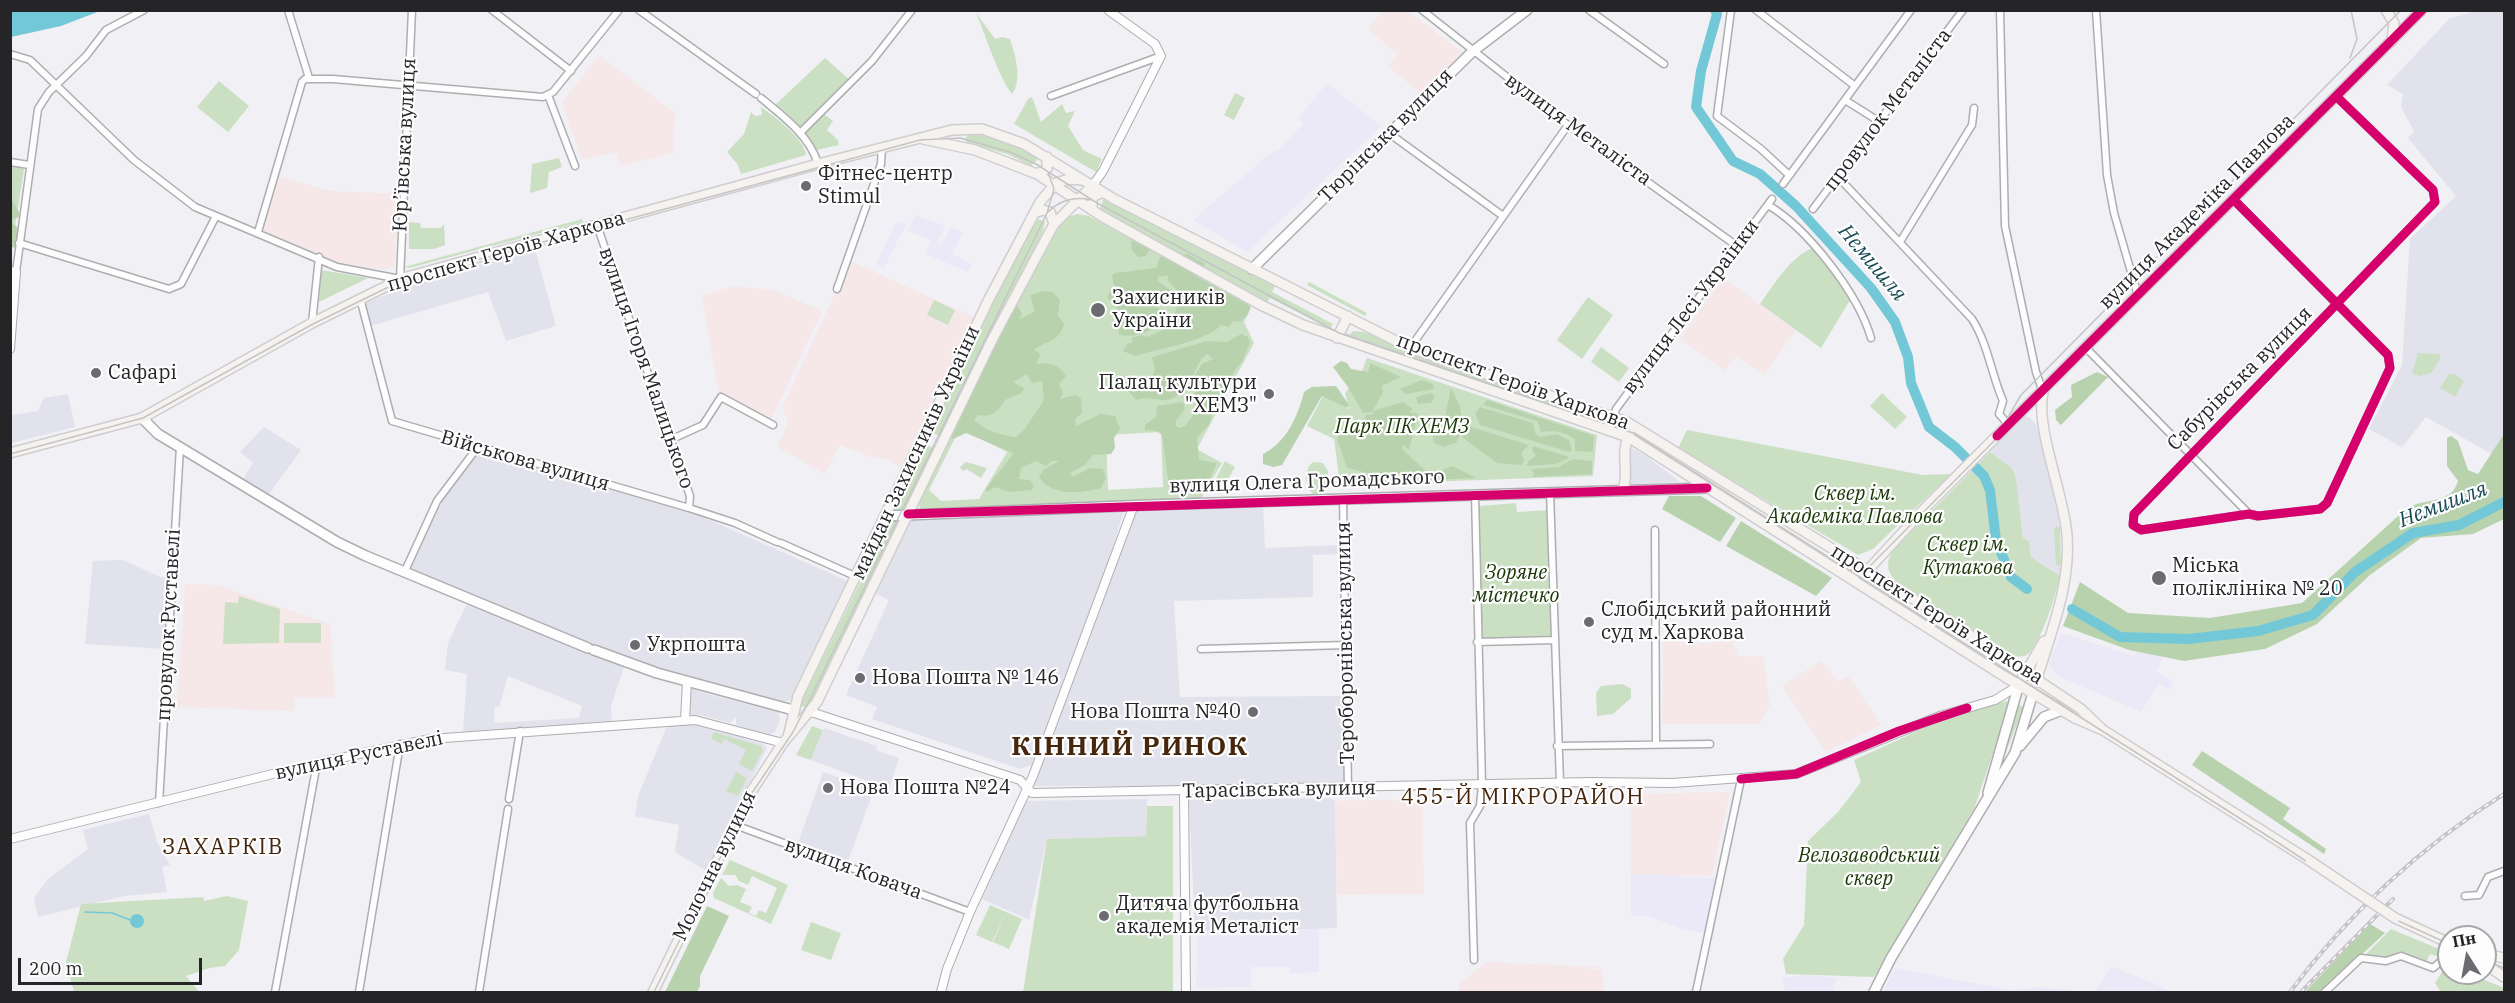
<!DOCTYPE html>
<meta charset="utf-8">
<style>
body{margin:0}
#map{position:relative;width:2515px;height:1003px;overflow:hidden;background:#f0f0f5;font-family:"IBM Plex Serif",serif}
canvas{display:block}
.frame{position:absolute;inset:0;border:12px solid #252528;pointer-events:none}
.north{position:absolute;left:2437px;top:925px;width:60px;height:60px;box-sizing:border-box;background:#fdfdfe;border:2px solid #a7a7a8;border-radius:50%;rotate:349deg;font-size:16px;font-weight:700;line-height:24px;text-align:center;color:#252528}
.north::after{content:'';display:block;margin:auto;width:21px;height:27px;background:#6c6c70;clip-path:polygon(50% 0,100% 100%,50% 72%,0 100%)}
.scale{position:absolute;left:18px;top:958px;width:184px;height:27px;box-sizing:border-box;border:3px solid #252528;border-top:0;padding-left:8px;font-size:18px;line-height:21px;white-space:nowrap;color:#252528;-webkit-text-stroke:4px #fdfdfe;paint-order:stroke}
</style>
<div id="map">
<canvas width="2515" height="1003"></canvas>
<div class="frame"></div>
<div class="north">Пн</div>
<div class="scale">200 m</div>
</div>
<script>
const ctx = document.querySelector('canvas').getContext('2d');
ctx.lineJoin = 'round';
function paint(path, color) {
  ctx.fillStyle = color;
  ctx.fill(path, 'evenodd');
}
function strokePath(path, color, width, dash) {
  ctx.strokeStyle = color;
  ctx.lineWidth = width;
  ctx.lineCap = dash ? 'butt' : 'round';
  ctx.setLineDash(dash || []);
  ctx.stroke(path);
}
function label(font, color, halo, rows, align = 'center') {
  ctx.font = font + ' "IBM Plex Serif",serif';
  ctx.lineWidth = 4.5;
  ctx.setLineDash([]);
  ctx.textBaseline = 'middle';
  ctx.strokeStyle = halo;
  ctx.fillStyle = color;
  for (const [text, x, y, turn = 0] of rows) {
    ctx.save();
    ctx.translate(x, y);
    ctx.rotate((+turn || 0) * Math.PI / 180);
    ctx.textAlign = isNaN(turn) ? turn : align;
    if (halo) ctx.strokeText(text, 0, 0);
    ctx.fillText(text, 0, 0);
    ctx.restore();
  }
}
const built = new Path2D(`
 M2476,11H2504V454H2492L2426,417L2402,447L2369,429L2402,365L2410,239L2456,196L2408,138L2414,131L2401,107L2403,94L2387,85L2450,18Z
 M535,249L556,326L506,341L488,292L370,326L365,304L370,301L428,279Z
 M68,394L75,427L11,443V415L38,411L44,398Z
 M2023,417H2029L2036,424L2053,488L2060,528L2054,529L2061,563L2060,576L2031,557L2029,541L2023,538L2016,478L2012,468L1990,452Z
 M264,427L301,450L267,497L242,481L253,462L240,452Z
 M1630,447L1646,456L1680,482L1631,484L1626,469Z
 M479,450L694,513L850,582L790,700L784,702L618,656L408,569L439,501Z
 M1263,504L1265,548L1342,545V554L1313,555V597L1174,601L1180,697L1345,696L1346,786H1033L1137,510Z
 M1124,510L1104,578L1032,765L1020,769L872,719L877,707L846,695L889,600L874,593L911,521Z
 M123,560L160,577H169L165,649L85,644L93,561Z
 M467,604L624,667L611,706L612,723L463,733L467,674L445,670L448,643ZM508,676L582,706L579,718L494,723L495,707H499Z
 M691,687L703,693L778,712L780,719L775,732L768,735L736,725V717L730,723L704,716L692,715L687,709Z
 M686,725H701L764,744L767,748L706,871L675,852L679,825L635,816L638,796L667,726Z
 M824,728L877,746L876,750L899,758L889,789L876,784L848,861L798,843L823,772L863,786L865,780L811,760Z
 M1331,798L1335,801L1337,928L1195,933L1189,800Z
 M1147,799L1146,836L1047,839L1029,920L982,899L1025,801Z
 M149,814L157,842L170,865L162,867L167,892L124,896L38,917L34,898L48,879L88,849L83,830Z`);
const industrial = new Path2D(`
 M1327,83L1381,126L1247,252L1193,220L1272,152L1278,151L1304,123L1299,118Z
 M915,215L945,226L937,244L941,246L951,227L963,233L952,254L972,264L968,272L926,254L931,240L908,231Z
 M897,221L906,224L884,268L876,264Z
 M2061,633L2134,656L2138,651L2163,657L2157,671L2173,682L2170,690L2159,684L2141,712L2056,675L2049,664Z
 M1631,874L1720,878L1708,934L1683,929L1647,916H1631Z
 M1319,929V972L1290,973V967H1251V987L1196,988L1198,933Z
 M2111,966L2164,988L2170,992H2095Z
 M1895,968L2014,991L2034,987L2086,992H1883Z
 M1807,975L1836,978L1833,992H1785L1781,978Z`);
const education = new Path2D(`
 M1382,11H1407L1462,52L1422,95L1388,66L1398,54L1368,30Z
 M599,55L675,113L673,153L621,166L615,152L582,160L562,103Z
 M278,176L330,191L400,194L394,266L386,270L349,266L264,231Z
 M850,261L976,318L903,468L886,459L874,458L840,445L825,474L777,447L788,424L783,406Z
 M1723,278L1796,330L1764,375L1736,356L1725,371L1680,339Z
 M733,286L774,290L822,311L771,420L718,390L702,296Z
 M185,584L216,585L330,624L335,697L295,698L294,711L177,707Z
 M1663,639L1694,644L1732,641L1738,656L1763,657L1770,705L1759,724H1662Z
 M1821,661L1838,681L1848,676L1881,725L1826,752L1782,686Z
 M1730,792L1712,876L1631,874V794Z
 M1422,799L1424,894L1337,895L1335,801Z
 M1487,962L1601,967L1581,970L1602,969L1604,992H1459V984Z`);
const green = new Path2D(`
 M976,13L995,39L1002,37L1010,39C1015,55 1023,79 1012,94C998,76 986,36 976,13Z
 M825,58L850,80L800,131L774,106Z
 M219,81L249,106L228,132L197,107Z
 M1235,93L1245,98L1234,120L1224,115Z
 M1032,97L1041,122L1062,104L1066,113L1075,111L1068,126L1083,150L1102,159L1096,172L1014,124L1028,99Z
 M761,107C775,117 804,138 806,155L741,174L738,165L727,152L744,134L751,112L755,116L762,115Z
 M824,114L833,121L827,130L838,140L839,145L817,150L805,133Z
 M970,133L996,138L1037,156V160L1031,166L1007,154L970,144L964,140Z
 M559,158L562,167L549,172L547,188L530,193L532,164Z
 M10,166L24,169L11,253H10Z
 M1106,199L1275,286L1272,292L1333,324L1330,329L1270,298L1267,302L1203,269L1100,209L1103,200Z
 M1078,214L1089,216L1246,302L1250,309L1244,322L1254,343L1197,449L1222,463L1200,500L920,509L918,500L996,336L1023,292L1056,229L1067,217ZM960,428L1007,452L979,499L941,501L929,490ZM1161,432L1163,487L1108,490L1106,435Z
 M582,219L583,222L409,268L404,267Z
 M1038,219L1045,222L1042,234L941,437L929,431L1007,271Z
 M409,222L420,223L421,228H441L444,224L445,245L434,249H409Z
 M1814,247L1852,297L1821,348L1760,304C1776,282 1789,258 1814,247Z
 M321,270L368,278L319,302Z
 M1309,282L1367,313L1365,316L1307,285Z
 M1588,297L1613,315L1582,359L1557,340Z
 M934,300L955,310L948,325L927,315Z
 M1353,331L1364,332L1452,367L1610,419L1608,425L1522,398L1349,336Z
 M1601,347L1629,368L1619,382L1591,362Z
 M2418,353L2440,354V359L2431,373L2420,376L2412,373Z
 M1367,358L1597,435L1593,476L1340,485L1334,439L1307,426L1323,396L1349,409L1345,393L1361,373Z
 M2449,374H2455L2464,381L2455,397L2440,388Z
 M1882,393L1907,417L1895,429L1870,406Z
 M1687,430L1923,475L1951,474L1873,549L1858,555L1678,448Z
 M924,443L934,449L904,511L892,512Z
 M1990,452L2012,468L2016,478L2023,538L2029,541L2031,557L2060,576C2056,595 2042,640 2029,653C2025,657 2021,657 2015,656L1899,583C1886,574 1885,562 1894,549Z
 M1225,461L1235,467L1224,486L1215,480Z
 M966,462L987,468L981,478L966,469L963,471L960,467Z
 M1313,462L1323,463L1328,471L1327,490L1319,496L1313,494C1305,486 1303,470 1313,462Z
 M1516,503L1517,512L1549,510L1552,638L1481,639L1479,506Z
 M891,519L900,521L814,699L808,709L800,705Z
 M2056,526L2060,528L2061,563L2059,566L2056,564L2054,529Z
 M239,596L280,609L279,643L223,644L225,602L238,603Z
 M284,623H321V643H284Z
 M1623,684L1631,689V698L1613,714L1597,716L1596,693L1601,686Z
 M2006,701L2010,703L1974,809L1874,977L1786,974L1783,959L1804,925L1808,841L1838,812L1861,782L1854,760L1942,720Z
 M2017,703L2024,708L1999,768Z
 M812,726L823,730L811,760L796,755Z
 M714,732L761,746L763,750L752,771L739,764L746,750L724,739L722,744L711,739Z
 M736,772L747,778L738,796L726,791Z
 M1147,806H1173V992H1023L1047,839L1146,836Z
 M730,860L788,885L771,924L714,898L713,893L721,878L729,886L737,885L746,889L740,902L752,907L749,913L756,916L759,910L766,913L777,888L752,876L748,885L739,881L735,875H722Z
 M227,896L248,901L239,950L225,966L209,968L186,976L199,992H74L66,962L81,904L203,897L204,901Z
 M990,905L1022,919L1009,949L993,942L1005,915L992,942L976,935Z
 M811,922L841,933L831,960L801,950Z
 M2391,929L2449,953V960L2430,954L2424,967C2417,964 2405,956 2397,957C2383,957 2378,965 2366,954Z
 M2444,969H2449V973H2468L2504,988V992H2441L2435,983Z`);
const forest = new Path2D(`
 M10,197L19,212V217L13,219L12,223L18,228L17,248L11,247Z
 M1136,240L1150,248L1146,256L1139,257L1132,251L1131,241Z
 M1188,254L1205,264L1194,275L1247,304L1251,307L1247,316L1240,322L1233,321L1229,327L1221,325C1208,341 1157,349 1135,356L1123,351L1127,344L1133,342L1131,338L1142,335L1147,337L1167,328L1179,304L1177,290L1167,280L1169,275L1158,277V281L1172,291L1173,298L1155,306L1164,312L1167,320C1154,331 1136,338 1119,335L1116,305L1107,298L1110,291L1117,290L1120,287L1114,285L1112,276L1115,273L1156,268L1160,257L1172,258Z
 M1044,291L1053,292L1060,300L1058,315L1064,324C1058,344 1046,340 1034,350L1041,354L1036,364C1049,362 1059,364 1066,376L1059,384L1063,393L1060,399L1075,395L1081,398L1082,413L1075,419L1076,426L1100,414L1115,416L1120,429L1114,438L1115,448L1111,454L1093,455L1085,465L1070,473L1073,477L1090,468L1103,469L1106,478L1101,488C1081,494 1050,496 1039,477L1043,470L1059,461H1052L1046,466L1036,461L1021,468L1019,479L1030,480L1034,487L1032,490L1009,492L994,487L988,492L985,490C990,482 1012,457 1013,453L966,433L953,439L950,434L1009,311L1017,305L1022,314L1019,320L1035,311L1030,295ZM1027,374L1032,383L1042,381L1044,400L1024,430L1016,437C1000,435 986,431 974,420L978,415C992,418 999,411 1005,400L1022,393L1024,388L1013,382Z
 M1241,334L1248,337L1250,343L1243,360L1233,373L1230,387L1212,414L1210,423L1197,438L1199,460L1217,463L1208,483L1210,487C1205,493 1189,493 1181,491L1179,483L1169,487L1162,435L1157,431L1145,430V425L1156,417L1157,406L1183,402L1185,409L1176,421V426L1180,428L1186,425L1196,411L1194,376L1202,364L1213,359L1207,354L1201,359L1191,380L1180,383L1177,396C1162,406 1151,394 1136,400L1129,392L1132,382L1153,375L1155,368L1152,357L1207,341L1227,342Z
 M1341,361L1347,363L1351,369L1368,372L1370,363L1401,377L1382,386L1383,392L1372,412L1363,413L1348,387L1333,367Z
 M2097,372L2108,377L2061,425L2056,420L2055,410L2072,397L2071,385Z
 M1422,380L1433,384L1434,389L1406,394L1400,389Z
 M1336,386L1349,405L1347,408L1322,396L1282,465L1273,467L1263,464V454C1286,443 1298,416 1304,392L1312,387Z
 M1451,388L1460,406L1462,421L1445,417Z
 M1431,393L1435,396L1431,403L1418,404L1416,397Z
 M1487,400L1594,436L1593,452L1575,451V439C1563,432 1555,430 1541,432L1537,421L1483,405Z
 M1403,402L1413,409L1409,412L1418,414L1409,450L1403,445L1402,449L1427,472L1421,475L1398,474L1393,479L1347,468L1337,439L1345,422L1363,427L1366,415L1373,414V411Z
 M1480,407L1533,423L1535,433L1540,437L1557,434L1569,440L1572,450L1569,452L1480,425L1475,413Z
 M1435,418L1452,422L1461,433L1456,443L1443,447L1434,443L1432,431Z
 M1465,425L1529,445L1521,453L1524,460L1522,465L1497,463L1462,437Z
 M2504,434V519L2473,534L2421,538L2370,575L2317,624L2265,649L2184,661L2129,650L2063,626L2080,582L2128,613L2210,618L2302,603L2407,508C2425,498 2452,504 2458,481L2447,466V438L2451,436L2458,441L2468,470L2478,474Z
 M1533,446L1567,456L1569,458L1555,464L1527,466L1528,461L1536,456L1532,450Z
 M1573,459L1592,461V474L1532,477L1534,473L1531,469L1559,467Z
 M1453,466L1476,478L1396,482V479L1422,478Z
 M1669,496H1701L1736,518L1720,542L1662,509Z
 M1741,521L1832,578L1816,596L1726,546Z
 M2202,751L2290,808L2283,819L2326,849L2324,854L2192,765Z
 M707,906L729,916L700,976V986L697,992H665Z
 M2370,924L2385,933L2321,992H2305Z`);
const water = new Path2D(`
 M10,11L13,10L100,11L61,26L11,37Z
 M130 921a7 7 0 1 1 14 0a7 7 0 1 1-14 0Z`);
const stream = new Path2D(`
 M85,912L112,913L133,921`);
const river = new Path2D(`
 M1715,10L1717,14L1701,71L1696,107L1733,161L1760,174L1796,206L1871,288L1895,322L1908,357L1911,383L1929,427L1955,447L1984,476L1990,490L1996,540L2011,577L2027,589
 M2072,609L2120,637L2189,639L2258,631L2313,615L2355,572L2413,533L2459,525L2504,502`);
const minor = new Path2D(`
 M288,10L309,78
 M492,10L571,71
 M639,10L756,94
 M1422,10L1568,125L1737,246
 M1589,10L1664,64
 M1731,10L1717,116L1761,149L1789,175
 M1756,10L1855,86
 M2000,10L2005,226L2036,372L2043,392
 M2096,10L2107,175L2114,213L2138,296
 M10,54L30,60L134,160L195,207L337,267L400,279L412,10
 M548,95L575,166
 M1051,96L1161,56
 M761,98C783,116 810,136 818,164
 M1845,100L1880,122
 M800,133L872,61L912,10
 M1390,134L1503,216
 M10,162L29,165
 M1838,177L1972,319C1988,344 1991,373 2003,401L1999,414L2009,425
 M1783,184L1911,10
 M2234,200L2388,355L2390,368L2327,503L2320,509L2258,516L2249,514L2141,530L2133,525L2134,514L2435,202L2433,190L2337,97
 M1768,205C1807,228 1858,293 1871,338
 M1813,209L1963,10
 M597,225L690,496L689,508
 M258,232L302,82L305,79H333L543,97L553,92L619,10
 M1900,242L1972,125L1974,108
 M19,243L169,289L181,284L216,216
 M16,272L38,109L49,92L86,56L106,30L144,10
 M837,289L881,164L882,148
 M360,298L392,421L689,508L735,523L777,542
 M312,323L319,257
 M1410,348L1568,125
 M2086,348L2249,514
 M1610,430L1616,409L1772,199
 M670,440L703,425L721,397L773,425
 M1550,492L1560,783
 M1343,499L1348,788
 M1655,530L1656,744
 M781,543L857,577
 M404,573L437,501L477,448
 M1477,642L1555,640
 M1201,649L1346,645
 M1557,746L1710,744
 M509,799L520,731
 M159,803L180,447
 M735,825L970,912
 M2465,896L2479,895L2488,877L2504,871
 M1474,960L1470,823L1480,806L1482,785L1475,494
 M275,992L317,763
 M359,992L400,744
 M479,992L508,809
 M1696,992L1741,779
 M2325,992L2361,958L2386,961L2401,956L2433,968L2440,962L2449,964`);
const tertiary = new Path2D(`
 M1093,185L1103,171L1161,56L1155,44L1108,10
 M10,271L16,272L10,349
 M811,712L1020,780L1032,793L1591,782L1673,783L1796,774L1940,716L1995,700L2018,686
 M685,720L687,681
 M1184,792L1186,992
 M10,839L317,763L430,739L695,720L783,743
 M941,992L947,969L970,912L1033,776L1134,505`);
const secondary = new Path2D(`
 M1252,269L1472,52L1527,10
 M142,418L158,434L337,542L366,556L588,648
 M885,516L1147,505L1707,488
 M594,650L657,673L793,710
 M2020,746L2044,717L2062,710
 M1988,793L2019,684
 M1874,992L1891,958L2015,753L2033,693`);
const primary = new Path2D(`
 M2386,10L2394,23L2392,41
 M923,139L975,150L1037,174L1103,217L1261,305L1303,325L1628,437L2002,675L2075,718L2103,730L2310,861
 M1037,174L1047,169V157
 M1092,210V197L1103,192
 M1034,213L1043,210L1050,212L1054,224
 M1337,338L1348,316
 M10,453L142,418L312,323L403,278L818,164L952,130L982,129L1024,144L1114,199L1410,348L1627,422L1946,619L2081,709L2103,730
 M1623,489C1630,473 1619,451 1630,434
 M1840,571L1858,573L1867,571
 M1867,571L1926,507L2422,10
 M2036,682C2050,634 2071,586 2067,535C2064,494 2035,428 2043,392
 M2019,684L2044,641
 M788,737L798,696L989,299L1040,202L1056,183L1069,179L1081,180
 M2395,918L2449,943
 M2485,954L2504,958
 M2485,964L2504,977
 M653,992L751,792L783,743L817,702L992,340L1048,235L1054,224L1093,185`);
const tram = new Path2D(`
 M2350,58L2357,39L2351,10
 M1047,213C1058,201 1074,196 1090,200
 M10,454L143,418L313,324L403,280L920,140L960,138L1010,152L1036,164L1097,203L1339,333L1633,433L2277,842L2392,918L2449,944
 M1849,570H1860L1869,567L1994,441L2021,395L2401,10
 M2485,960L2504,968
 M654,992L752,793L793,732L810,699L1047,213L1054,189L1048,172`);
const rail = new Path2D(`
 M2290,992C2348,914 2422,846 2504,794
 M2301,992L2393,899`);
const primaryBridge = new Path2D(`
 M2310,861L2395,918`);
const cycleway = new Path2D(`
 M2234,200L2388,355L2390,368L2327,503L2320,509L2258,516L2249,514L2141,530L2133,525L2134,514L2435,202L2433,190L2337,97
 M1997,436L2422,10
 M908,514L1707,488
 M1741,779L1796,774L1899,731L1967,708`);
const markers = [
 [806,186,6,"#6c6c70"],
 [1098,310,8,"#6c6c70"],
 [96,373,6,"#6c6c70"],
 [1269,394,6,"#6c6c70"],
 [2159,578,8,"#6c6c70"],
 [1589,622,6,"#6c6c70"],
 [635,645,6,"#6c6c70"],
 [860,678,6,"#6c6c70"],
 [1253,712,6,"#6c6c70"],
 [828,788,6,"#6c6c70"],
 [1104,916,6,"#6c6c70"]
];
const streetNames = [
 ["провулок Металіста",1888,110,-53],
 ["вулиця Металіста",1578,130,36],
 ["Тюрінська вулиця",1386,136,-45],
 ["Юр’ївська вулиця",405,145,-87],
 ["вулиця Академіка Павлова",2197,212,-45],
 ["проспект Героїв Харкова",506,252,-16],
 ["вулиця Лесі Українки",1691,307,-53],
 ["вулиця Ігоря Малицького",646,368,71],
 ["Сабурівська вулиця",2240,379,-45],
 ["проспект Героїв Харкова",1513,382,20],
 ["майдан Захисників України",916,453,-65],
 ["Військова вулиця",525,461,16],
 ["вулиця Олега Громадського",1307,482,-2],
 ["проспект Героїв Харкова",1937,615,32],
 ["провулок Руставелі",169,625,-87],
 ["Тероборонівська вулиця",1346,643,-91],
 ["вулиця Руставелі",359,756,-12],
 ["Тарасівська вулиця",1279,790,-1],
 ["Молочна вулиця",715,866,-64],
 ["вулиця Ковача",853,869,20]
];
const poiNames = [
 ["Фітнес-центр",818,174],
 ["Stimul",818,197],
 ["Захисників",1112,298],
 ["України",1112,321],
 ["Сафарі",108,373],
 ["Палац культури",1257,383,"right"],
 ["\"ХЕМЗ\"",1257,406,"right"],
 ["Міська",2172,566],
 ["поліклініка № 20",2172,589],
 ["Слобідський районний",1601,610],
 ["суд м. Харкова",1601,633],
 ["Укрпошта",647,645],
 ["Нова Пошта № 146",872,678],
 ["Нова Пошта №40",1241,712,"right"],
 ["Нова Пошта №24",840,788],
 ["Дитяча футбольна",1116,904],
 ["академія Металіст",1116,927]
];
const parkNames = [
 ["Парк ПК ХЕМЗ",1402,427],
 ["Сквер ім.",1855,494],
 ["Академіка Павлова",1855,517],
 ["Сквер ім.",1968,545],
 ["Кутакова",1968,568],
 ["Зоряне",1516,573],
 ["містечко",1516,596],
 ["Велозаводський",1869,856],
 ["сквер",1869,879]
];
const waterNames = [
 ["Немишля",1872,263,50],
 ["Немишля",2443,505,-21]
];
const quarterNames = [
 ["455-Й МІКРОРАЙОН",1523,798],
 ["ЗАХАРКІВ",223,848]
];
const districtNames = [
 ["КІННИЙ РИНОК",1130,747]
];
paint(built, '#e1e2ec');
paint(industrial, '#ebe8f7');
paint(education, '#f6e7e8');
paint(green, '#cbe0c3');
paint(forest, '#b8d2ae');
paint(water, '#73c8d8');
strokePath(stream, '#73c8d8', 1.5);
strokePath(river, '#73c8d8', 10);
strokePath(minor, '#aeaeb1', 9);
strokePath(tertiary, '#aeaeb1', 10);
strokePath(secondary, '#aeaeb1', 12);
strokePath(primary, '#ceced0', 12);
strokePath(minor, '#fdfdfe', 6);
strokePath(tertiary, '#fdfdfe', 8);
strokePath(secondary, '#fdfdfe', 9);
strokePath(primary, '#f6f2ef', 9);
strokePath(tram, '#c5c5c5', 1.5);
strokePath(rail, '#c5c5c5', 4);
strokePath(rail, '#fdfdfe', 1.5, [4.5]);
strokePath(primaryBridge, '#ceced0', 12, []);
strokePath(primaryBridge, '#f6f2ef', 9);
strokePath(cycleway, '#d6006c', 9);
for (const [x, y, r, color] of markers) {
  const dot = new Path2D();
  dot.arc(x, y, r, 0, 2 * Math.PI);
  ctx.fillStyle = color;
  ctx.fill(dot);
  strokePath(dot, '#fdfdfe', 2);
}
label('20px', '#252528', '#fdfdfe', streetNames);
label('20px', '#252528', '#fdfdfe', poiNames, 'left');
label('italic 20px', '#193705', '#fdfdfe', parkNames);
label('italic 21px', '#164a53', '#fdfdfe', waterNames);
ctx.letterSpacing = '1.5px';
label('22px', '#46270d', '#fdfdfe', quarterNames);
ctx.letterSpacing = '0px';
ctx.letterSpacing = '1.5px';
label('bold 26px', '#46270d', '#fdfdfe', districtNames);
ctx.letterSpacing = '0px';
</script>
